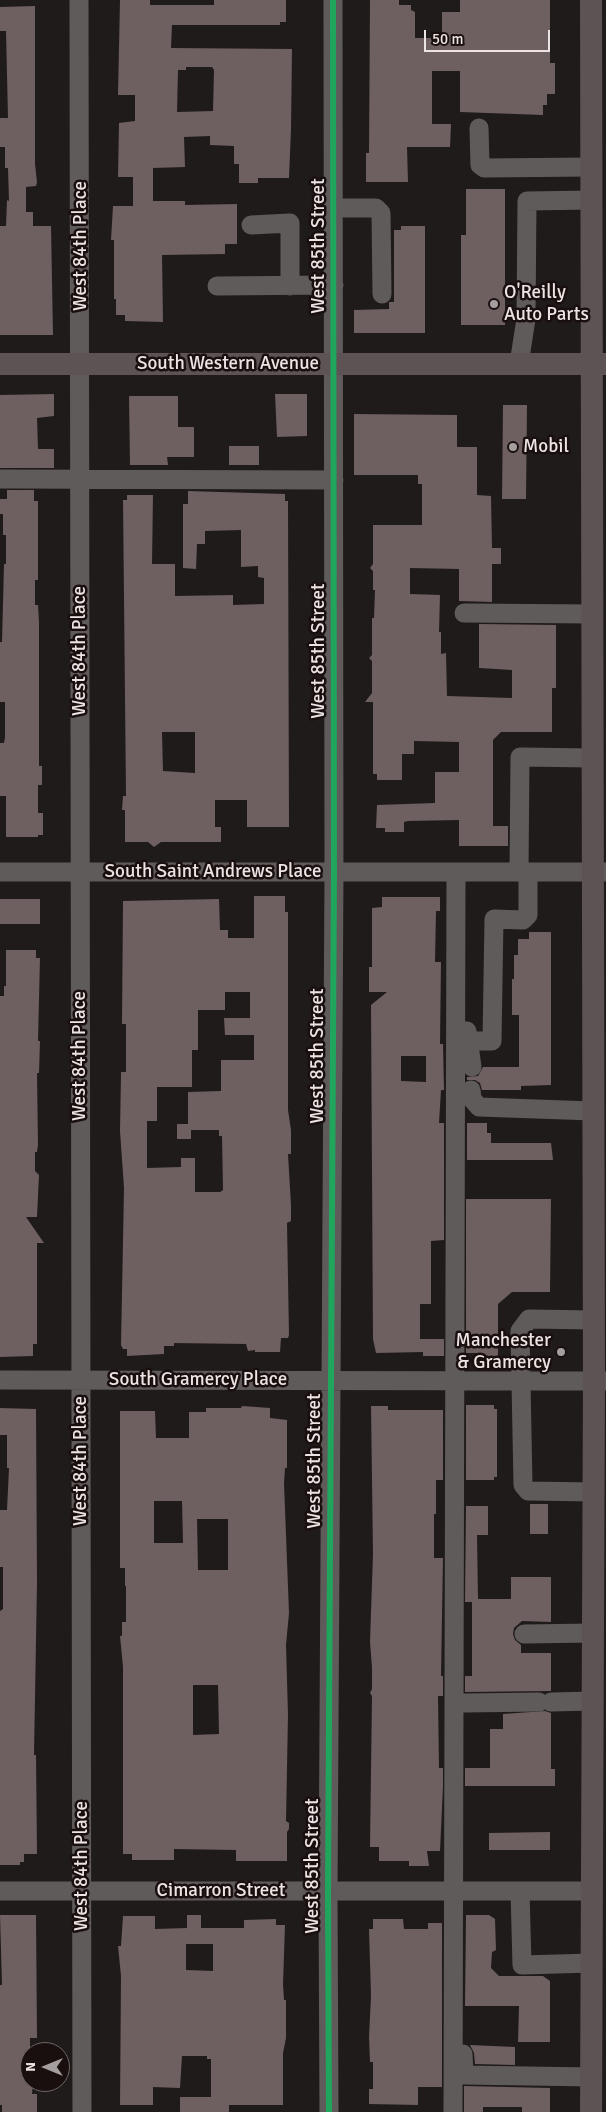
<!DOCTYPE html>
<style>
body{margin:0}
#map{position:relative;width:606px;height:2112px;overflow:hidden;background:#201b1b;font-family:Signika,sans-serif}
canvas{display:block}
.north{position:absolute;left:20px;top:2042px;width:50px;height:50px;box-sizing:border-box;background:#1a0f0f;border:1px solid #6e6464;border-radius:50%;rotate:270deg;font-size:14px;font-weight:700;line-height:20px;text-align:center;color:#ece4e4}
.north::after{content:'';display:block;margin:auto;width:18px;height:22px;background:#a59e9e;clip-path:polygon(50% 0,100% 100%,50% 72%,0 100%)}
.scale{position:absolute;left:424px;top:30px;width:126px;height:22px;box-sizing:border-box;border:2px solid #ece4e4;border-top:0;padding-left:6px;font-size:15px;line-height:18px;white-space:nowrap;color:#ece4e4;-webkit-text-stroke:4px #1a0f0f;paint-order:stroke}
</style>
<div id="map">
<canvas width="606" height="2112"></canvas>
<div class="north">N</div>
<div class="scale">50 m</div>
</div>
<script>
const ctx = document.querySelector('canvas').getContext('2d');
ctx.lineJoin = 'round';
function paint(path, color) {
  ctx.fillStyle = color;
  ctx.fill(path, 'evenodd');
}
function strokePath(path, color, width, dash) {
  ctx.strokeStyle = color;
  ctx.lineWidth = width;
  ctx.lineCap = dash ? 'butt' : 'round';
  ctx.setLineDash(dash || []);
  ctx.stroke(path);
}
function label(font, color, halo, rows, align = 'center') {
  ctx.font = font + ' Signika,sans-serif';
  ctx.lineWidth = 5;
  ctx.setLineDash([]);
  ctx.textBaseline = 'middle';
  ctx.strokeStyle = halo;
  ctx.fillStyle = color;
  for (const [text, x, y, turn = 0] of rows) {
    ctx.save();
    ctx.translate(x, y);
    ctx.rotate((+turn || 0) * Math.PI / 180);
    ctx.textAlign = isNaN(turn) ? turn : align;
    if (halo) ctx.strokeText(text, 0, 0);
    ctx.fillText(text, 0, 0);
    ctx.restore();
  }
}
const building = new Path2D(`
 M120,0H150V5H214V0H286V22H280V25H172L171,48L292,49L291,129L289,178H258V183H239V164H234V146L210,145V136L184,137L185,167L153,168V201H185V205L237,204V244H225V254L162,255L163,322L125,321V315H116V299H114V240H111L113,206H133V177H118L119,123L135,121V95H118ZM186,67H212L214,70L213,111L177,112L178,70H186Z
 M370,0H399V5H411V10L415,12V38H442V12H460V0H550V63H555V94H547V105H543V115L460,112V71H432V124H451L450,147H407L408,182H366V153H369Z
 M35,6V164L37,182L36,186L26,187V212H33V226H51L53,335H0V226H6L7,200L9,201L8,168H5V147H0V118H8L6,31H0V7Z
 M466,189H505V325H461V235H466Z
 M401,226H425V333H354V310L389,309V302H394V230H401Z
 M54,394V416L37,418L38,449H54V468H0V395Z
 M275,394H307V436L277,437Z
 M129,396H178V427H194V457H167L168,465H130Z
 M503,405H527L526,499H502Z
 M354,414L457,415V447H477V495L491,496L492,548H501V564H492V602L459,601V569L410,568V594L440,595L439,632H441V654L446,653L447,696L512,698V670L479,668V624L556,625V688H552V732H501L493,740V826H508V846H459V820L408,821L404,822V832H385V828H376L377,805L435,803V772H459V742L414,741V754H402V780H377V774H373V702H365L372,693V661L369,658L372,655V618H374L375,590H373V571L370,568L373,564V525H422V484H418V475H354Z
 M229,446H259V465H229Z
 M7,490H34V501H38V580H35V605H38L39,622V766H42V785H38V813H43V835H38V837H6V796H0V743H4L5,737V702H0V642H2L4,564H6V535H3V514H0V499H7Z
 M188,491L285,494V501H288L289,827H247V800H215V827H221V842H161L154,847L148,842H125V810H122L123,796H126L123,500H127V495H153L152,564H175V596L233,595V605L264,604V578L258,577V566L241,567V530L205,531V544H197L196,569L183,568V504H188ZM162,732H195V773L163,771Z
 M254,896H285V912H288V1110L291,1130V1154H288L291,1205V1221L287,1223L289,1335L288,1338H281L280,1352H255V1350L248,1351L246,1344L174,1343V1346H164V1354L127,1356V1349H123L121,1345L124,1188L120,1131L121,1074V1072H126V1024H122L123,901L219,899L220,930H228V938H254ZM225,992H250V1018H224L225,1035H254V1060H221V1091L188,1092V1124H177V1139H191V1130H219V1136H222L223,1190L220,1192H195V1158H181V1167L147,1168V1121H157V1087H192V1050H198V1010H225Z
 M382,897H440V911H436L435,962H441L440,1044H443L444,1090H441L439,1123H444V1240L431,1241V1304H420V1339H444V1356H423V1352L376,1353L373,1339L371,1005L387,992H369V967H372V908L382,907ZM401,1056H426V1082L401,1081Z
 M0,899H40V924H0Z
 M529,932H551V1085L521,1086V1090H482L480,1083L475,1080H467V1077L478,1076L483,1067H519V1015H512V979H514V955H518V939H529Z
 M6,950H36V958H40L38,1041H40L39,1073H37L38,1145L37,1152H35V1171L39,1175L37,1217H26L44,1243H37V1344H33V1356L0,1357V996H4V986H6Z
 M467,1123H487V1133H491V1143H551L553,1160H467Z
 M466,1199H551L550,1292H512L498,1304V1356H478V1353H466Z
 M466,1405H494V1409H497V1477H494V1480H466Z
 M242,1406L270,1408V1418L287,1420V1468H285L284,1483L289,1613L286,1645L288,1715L286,1821L289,1823V1829L287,1832V1861H236V1850L174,1849V1860H132V1854H123V1667L120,1636H122V1622H126V1586H125V1568H120V1411H155L156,1438H189V1412H206V1408H241ZM154,1501H182L183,1543H154ZM197,1519H228V1570H198ZM193,1685H218L219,1734L193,1735Z
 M371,1406H388V1410H443V1480H436V1514H434V1558H443L441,1676H443V1696H438L439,1768H443V1786L440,1851H427L429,1866H409V1861H379V1847H370L372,1696L370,1693L372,1689V1668L370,1642L373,1554Z
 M0,1408L36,1409L37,1582L34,1755H36L37,1854H24V1862H20V1865H0V1611L3,1609V1567H0V1510H7L9,1468H7V1435H0Z
 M530,1504H548V1534H530Z
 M466,1506H488V1535H477L478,1599H511V1577H551V1622L522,1621L514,1628L513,1634L515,1640L521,1645V1653H551V1691L465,1692V1676H472V1602H465Z
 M545,1711L551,1713V1769H555V1786H465V1768H490V1729H503V1714Z
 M550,1832V1850H489V1833Z
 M0,1915H36L37,2038H30V2082H33L32,2094H37V2112H2V2105H0V1985H2Z
 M187,1915H201V1928H244V1920L276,1919V1925H285L283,1984L284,2000H286V2038L283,2053V2105H229V2112H180V2097H211V2059H207V2056H182L180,2088L153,2087V2105H120L121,1976L118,1946H121L123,1916H155V1929L187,1928ZM186,1944H213V1971L186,1970Z
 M466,1915H489L495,1919L496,1950L492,1952L491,1968L499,1976H543L550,1981V2042H518L519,2006H465Z
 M373,1919H403L404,1929H428V1923H442V2087H418V2105L369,2104V2089H373V2062H370L369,2037L371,1996L369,1929H373Z
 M470,2045L515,2047V2065L475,2064L474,2053Z
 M464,2086L550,2088V2112H522V2107H483V2112H464Z`);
const minor = new Path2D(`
 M79,0L82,2112
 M479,128L480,165L484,168L592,167
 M334,208H376L381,213L382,294
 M251,225L290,223V286
 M217,286L334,285
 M519,364L526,319L527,201L592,200
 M0,479L334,480
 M464,613L593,614
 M0,872H606
 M519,872L520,757L592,758
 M467,1031L472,1067
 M467,1041H492L494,919L523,920L528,915V872
 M471,1090L472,1099L479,1107L593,1111
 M594,1320L529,1319L520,1331L523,1485L528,1491L594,1492
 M0,1380L606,1381
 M524,1634L593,1633
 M551,1702L593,1701
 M464,1703L539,1702
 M0,1891H592
 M520,1891L522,1965L592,1963
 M463,2054L464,2075L592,2077
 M329,2112L328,1892L334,873L333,0
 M453,2112L456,873`);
const major = new Path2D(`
 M591,0L594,1381L591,2112
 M0,364H606`);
const cycleway = new Path2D(`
 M329,2112L328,1892L334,873L333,0`);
const markers = [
 [494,304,5,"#a59e9e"],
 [513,447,5,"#a59e9e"],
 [561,1352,5,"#a59e9e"]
];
const streetNames = [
 ["West 84th Place",81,246,-90],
 ["West 85th Street",319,246,-90],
 ["South Western Avenue",228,364],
 ["West 84th Place",80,651,-90],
 ["West 85th Street",319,651,-90],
 ["South Saint Andrews Place",213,872],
 ["West 84th Place",80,1056,-90],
 ["West 85th Street",318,1056,-90],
 ["South Gramercy Place",198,1380],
 ["West 84th Place",81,1461,-90],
 ["West 85th Street",315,1461,-90],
 ["West 84th Place",82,1866,-90],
 ["West 85th Street",313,1866,-90],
 ["Cimarron Street",221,1891]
];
const poiNames = [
 ["O'Reilly",504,293],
 ["Auto Parts",504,315],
 ["Mobil",523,447],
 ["Manchester",551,1341,"right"],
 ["& Gramercy",551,1363,"right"]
];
paint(building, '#6e5f60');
strokePath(minor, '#605b5b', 19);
strokePath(major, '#5e5354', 22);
strokePath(cycleway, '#20a55d', 6);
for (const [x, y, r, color] of markers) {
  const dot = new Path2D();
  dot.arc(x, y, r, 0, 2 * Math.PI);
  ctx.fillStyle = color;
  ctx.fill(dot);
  strokePath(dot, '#1a0f0f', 2);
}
label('19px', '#ece4e4', '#1a0f0f', streetNames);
label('19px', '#ece4e4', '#1a0f0f', poiNames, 'left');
</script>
